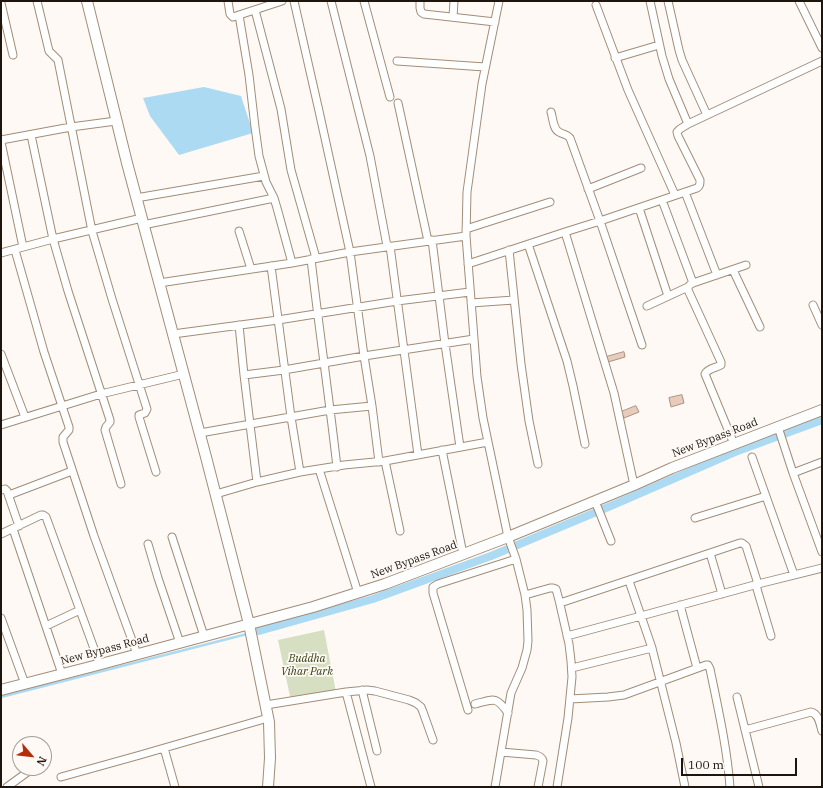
<!DOCTYPE html>
<style>
body{margin:0}
#map{position:relative;width:823px;height:788px;overflow:hidden;background:#fef9f5;font-family:"IBM Plex Serif",serif}
canvas{display:block}
.frame{position:absolute;inset:0;border:2px solid #1d150e;pointer-events:none}
.north{position:absolute;left:12px;top:736px;width:40px;height:40px;box-sizing:border-box;background:#fef9f5;border:1px solid #a49e99;border-radius:50%;rotate:118deg;font-size:11px;font-weight:700;line-height:16px;text-align:center;color:#1d150e}
.north::after{content:'';display:block;margin:auto;width:14px;height:18px;background:#b72c0c;clip-path:polygon(50% 0,100% 100%,50% 72%,0 100%)}
.scale{position:absolute;left:681px;top:758px;width:116px;height:18px;box-sizing:border-box;border:2px solid #1d150e;border-top:0;padding-left:5px;font-size:12px;line-height:14px;white-space:nowrap;color:#1d150e;-webkit-text-stroke:3px #fef9f5;paint-order:stroke}
</style>
<div id="map">
<canvas width="823" height="788"></canvas>
<div class="frame"></div>
<div class="north">N</div>
<div class="scale">100 m</div>
</div>
<script>
const ctx = document.querySelector('canvas').getContext('2d');
ctx.lineJoin = 'round';
function paint(path, color) {
  ctx.fillStyle = color;
  ctx.fill(path, 'evenodd');
}
function strokePath(path, color, width, dash) {
  ctx.strokeStyle = color;
  ctx.lineWidth = width;
  ctx.lineCap = dash ? 'butt' : 'round';
  ctx.setLineDash(dash || []);
  ctx.stroke(path);
}
function label(font, color, halo, rows, align = 'center') {
  ctx.font = font + ' "IBM Plex Serif",serif';
  ctx.lineWidth = 3.5;
  ctx.setLineDash([]);
  ctx.textBaseline = 'middle';
  ctx.strokeStyle = halo;
  ctx.fillStyle = color;
  for (const [text, x, y, turn = 0] of rows) {
    ctx.save();
    ctx.translate(x, y);
    ctx.rotate((+turn || 0) * Math.PI / 180);
    ctx.textAlign = isNaN(turn) ? turn : align;
    if (halo) ctx.strokeText(text, 0, 0);
    ctx.fillText(text, 0, 0);
    ctx.restore();
  }
}
const green = new Path2D(`
 M324,630L336,692L291,701L278,640Z`);
const water = new Path2D(`
 M204,87L241,96L253,133L179,155L150,116L143,98Z`);
const stream = new Path2D(`
 M1,697L247,634`);
const canal = new Path2D(`
 M259,631L373,599L491,556L613,505L735,452L822,420`);
const building = new Path2D(`
 M624,352L625,357L608,362L606,357Z
 M682,395L684,403L671,407L669,398Z
 M636,406L639,412L624,418L621,412Z`);
const street = new Path2D(`
 M37,1L49,51L58,60L92,231L112,299L147,409L145,413L139,415V417L156,472
 M228,1L230,14L233,17L282,1
 M294,1L319,111L350,252L364,356L372,406L379,462
 M331,1L370,156L387,246
 M364,1L390,97
 M420,1V8L421,12L424,14L495,22
 M650,1L662,56L669,79L688,124
 M668,1L679,50L682,60L707,115
 M799,1L822,48
 M1,3L13,55
 M596,5L628,90L675,195
 M255,10L281,109L291,170L316,258
 M239,15L249,75L255,127L259,156L266,182L274,198L277,208L292,263
 M453,17L454,1
 M615,58L659,45
 M397,61L485,67
 M398,103L428,241
 M551,112C553,118 553,129 559,132C564,135 567,134 570,138L600,221L642,345
 M31,135L53,239L68,291L110,420V422L106,427L105,430L121,484
 M1,140L71,127L116,121
 M1,142L23,247
 M588,189L641,168
 M685,192L717,275
 M136,198L264,176
 M662,200L693,283
 M639,208L668,296
 M143,225L274,198
 M466,229L550,202
 M239,231L251,269
 M565,232L614,393L634,485
 M432,240L445,344L460,447
 M528,244L567,361L573,386L585,444
 M390,246L418,455
 M15,250L44,352L69,427V430L63,437V442L94,536L137,654
 M509,250L521,364L529,421L538,464
 M1,253L53,239L142,218
 M311,259C319,328 329,397 337,467
 M468,264L565,232L600,221L697,188C700,186 700,184 700,180L678,136L677,132L680,129L688,124L822,61
 M271,266L291,417L300,472
 M733,270L760,327
 M159,283L292,263L350,252L466,236
 M471,303L514,300
 M813,305L822,325
 M647,306L688,287
 M239,325L244,375L257,482
 M173,334L278,320L397,301L470,292
 M1,354L25,417
 M244,375L284,370L364,356L474,339
 M1,425L101,394L184,374
 M778,427L793,473L822,552
 M200,433L330,410L372,406
 M734,444L705,374C708,368 716,368 721,365V362L688,290C688,286 689,285 693,283L746,265
 M442,450L463,554
 M752,457L794,575
 M385,461L400,531
 M319,469L358,593
 M793,473L822,462
 M1,490L5,489L7,491L19,526
 M216,494L257,482L300,472L344,465L385,461L488,442
 M9,495L72,471
 M595,501L611,541
 M695,518L766,496
 M13,529L62,674
 M1,534L41,515H43L46,517L100,665
 M172,537L204,636
 M148,544L158,578L180,643
 M710,553L722,594
 M629,581L652,648L676,743L685,787
 M525,595L550,588H553L556,589L559,600L569,644L571,661L572,677L568,718L557,787
 M560,603L740,543H742L746,546L758,584L641,616L567,636
 M680,605L697,668
 M1,618L25,684
 M46,626L80,610
 M771,636L757,589V586L758,584L822,568
 M572,668L652,648
 M362,690L377,751
 M346,692L371,787
 M737,697L759,787
 M570,699L608,697L624,695L706,665H708L710,669C718,708 727,747 730,787
 M475,704C494,699 496,696 508,713
 M266,705L346,692L367,690L375,691L409,700L416,703L421,707L423,712L433,740
 M468,710L433,593V587L438,584L516,559
 M745,730L811,712C819,714 820,724 822,731
 M164,748L175,787
 M501,752L536,755C540,756 542,757 543,761L538,787
 M61,777L140,755L268,718
 M7,787L29,771
 M495,787L511,693L522,668L527,650L528,641L527,610L525,595L516,559L508,537L483,418L477,377L466,236L467,192L482,84L499,1`);
const secondary = new Path2D(`
 M87,1L127,163L206,457L249,624L269,722L270,758L268,787
 M1,690L90,667L313,607L385,584L508,537L634,485L672,468L822,410`);
const streetNames = [
 ["New Bypass Road",715,438,-21],
 ["New Bypass Road",414,560,-20],
 ["New Bypass Road",105,650,-15]
];
const parkNames = [
 ["Buddha",307,659],
 ["Vihar Park",307,672]
];
paint(green, '#d6dfc2');
paint(water, '#acdaf2');
strokePath(stream, '#acdaf2', 2.5);
strokePath(canal, '#acdaf2', 8);
paint(building, '#e8cbbb');
strokePath(building, '#ab9081', 1);
strokePath(street, '#a28d78', 9);
strokePath(secondary, '#a28d78', 12);
strokePath(street, '#fff', 7);
strokePath(secondary, '#fff', 10);
label('11px', '#1d150e', '#fef9f5', streetNames);
label('italic 11px', '#333e0e', '#fef9f5', parkNames);
</script>
